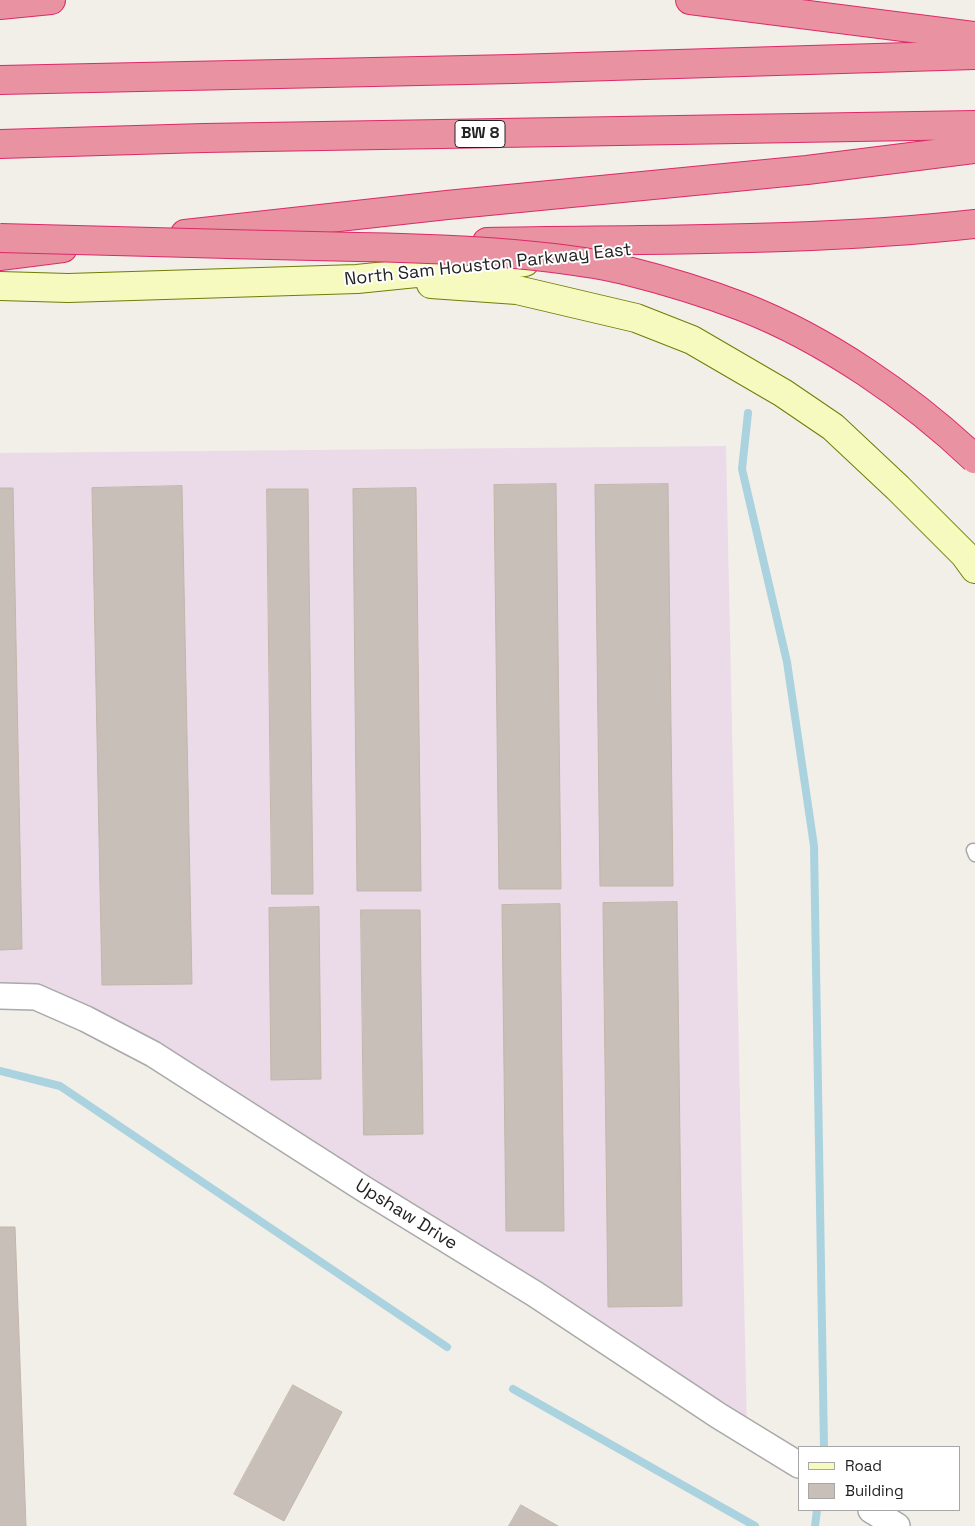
<!DOCTYPE html>
<style>
body{margin:0}
#map{position:relative;width:975px;height:1526px;overflow:hidden;background:#f2efe9;font-family:"Space Grotesk",sans-serif}
canvas{display:block}
.legend{position:absolute;left:798px;top:1446px;width:162px;height:65px;box-sizing:border-box;background:#fff;border:1px solid #a7a7a7;margin:0;padding:6px 9px;list-style:none;font-size:15px;color:#222}
.legend li{display:flex;align-items:center;gap:10px;height:25px}
.legend b{width:25px;border:1px solid #a7a7a7}
</style>
<div id="map">
<canvas width="975" height="1526"></canvas>
<ul class="legend">
<li><b style="height:6px;background:#f7fabf"></b>Road</li>
<li><b style="height:14px;background:#c7bfb8"></b>Building</li>
</ul>
</div>
<script>
const ctx = document.querySelector('canvas').getContext('2d');
ctx.lineJoin = 'round';
function paint(path, color) {
  ctx.fillStyle = color;
  ctx.fill(path, 'evenodd');
}
function strokePath(path, color, width, dash) {
  ctx.strokeStyle = color;
  ctx.lineWidth = width;
  ctx.lineCap = dash ? 'butt' : 'round';
  ctx.setLineDash(dash || []);
  ctx.stroke(path);
}
function label(font, color, halo, rows, align = 'center') {
  ctx.font = font + ' "Space Grotesk",sans-serif';
  ctx.lineWidth = 4;
  ctx.setLineDash([]);
  ctx.textBaseline = 'middle';
  ctx.strokeStyle = halo;
  ctx.fillStyle = color;
  for (const [text, x, y, turn = 0] of rows) {
    ctx.save();
    ctx.translate(x, y);
    ctx.rotate((+turn || 0) * Math.PI / 180);
    ctx.textAlign = isNaN(turn) ? turn : align;
    if (halo) ctx.strokeText(text, 0, 0);
    ctx.fillText(text, 0, 0);
    ctx.restore();
  }
}
const industrial = new Path2D(`
 M726,446L747,1433L153,1054L0,996V453Z`);
const stream = new Path2D(`
 M748,413L742,469L787,662L814,846L824,1447
 M0,1071L60,1086L447,1347
 M513,1389L755,1526
 M815,1526L817,1510`);
const building = new Path2D(`
 M556,484L561,889H499L494,485Z
 M668,484L673,886H600L595,485Z
 M182,486L192,984L102,985L92,488Z
 M0,488H13L22,949L0,950Z
 M416,488L421,891H357L353,489Z
 M267,489H308L313,894H272Z
 M677,902L682,1306L608,1307L603,903Z
 M560,904L564,1231H506L502,905Z
 M319,907L321,1079L271,1080L269,908Z
 M361,910H420L423,1134L364,1135Z
 M0,1227H15L26,1526H0Z
 M293,1385L342,1412L284,1521L234,1494Z
 M521,1505L558,1526H509Z`);
const service = new Path2D(`
 M973,850L975,855`);
const minor = new Path2D(`
 M0,996L36,997L86,1019L153,1054L364,1189L535,1294L719,1416L799,1465
 M871,1510L897,1526`);
const secondary = new Path2D(`
 M431,284L517,290L636,318L692,340L783,393L833,427L898,488L964,554L975,569
 M0,286L68,288L357,279L525,262`);
const motorway = new Path2D(`
 M690,0L975,36
 M0,5L51,0
 M0,80L513,69L975,55
 M0,144L204,138L975,125
 M185,234L447,205L807,170L975,149
 M487,242C649,239 813,242 975,224
 M0,256L63,248`);
const motorwayBridge = new Path2D(`
 M0,238C119,242 238,244 357,247C422,248 488,250 553,258C577,261 601,264 624,270C664,280 704,292 743,307C825,339 911,398 975,459`);
const shields = [
 [480,134,50]
];
const shieldNames = [
 ["BW 8",480,134]
];
const streetNames = [
 ["North Sam Houston Parkway East",488,265,-6],
 ["Upshaw Drive",406,1215,32]
];
paint(industrial, '#ebdbe8');
strokePath(stream, '#aad3df', 8);
paint(building, '#c7bfb8');
strokePath(building, '#c4b6ab', 1);
strokePath(service, '#a9a9a9', 15);
strokePath(minor, '#a9a9a9', 28);
strokePath(secondary, '#707d05', 30);
strokePath(motorway, '#dc2a67', 30);
strokePath(service, '#fff', 12);
strokePath(minor, '#fff', 25);
strokePath(secondary, '#f7fabf', 28);
strokePath(motorway, '#e892a2', 28);
strokePath(motorwayBridge, '#dc2a67', 30, []);
strokePath(motorwayBridge, '#e892a2', 28);
for (const [x, y, w] of shields) {
  const box = new Path2D();
  box.roundRect(x - w / 2, y - 13.5, w, 27, 4);
  ctx.fillStyle = '#fff';
  ctx.fill(box);
  strokePath(box, '#222', 1);
}
label('bold 16px', '#222', null, shieldNames);
label('18px', '#222', '#fff', streetNames);
</script>
